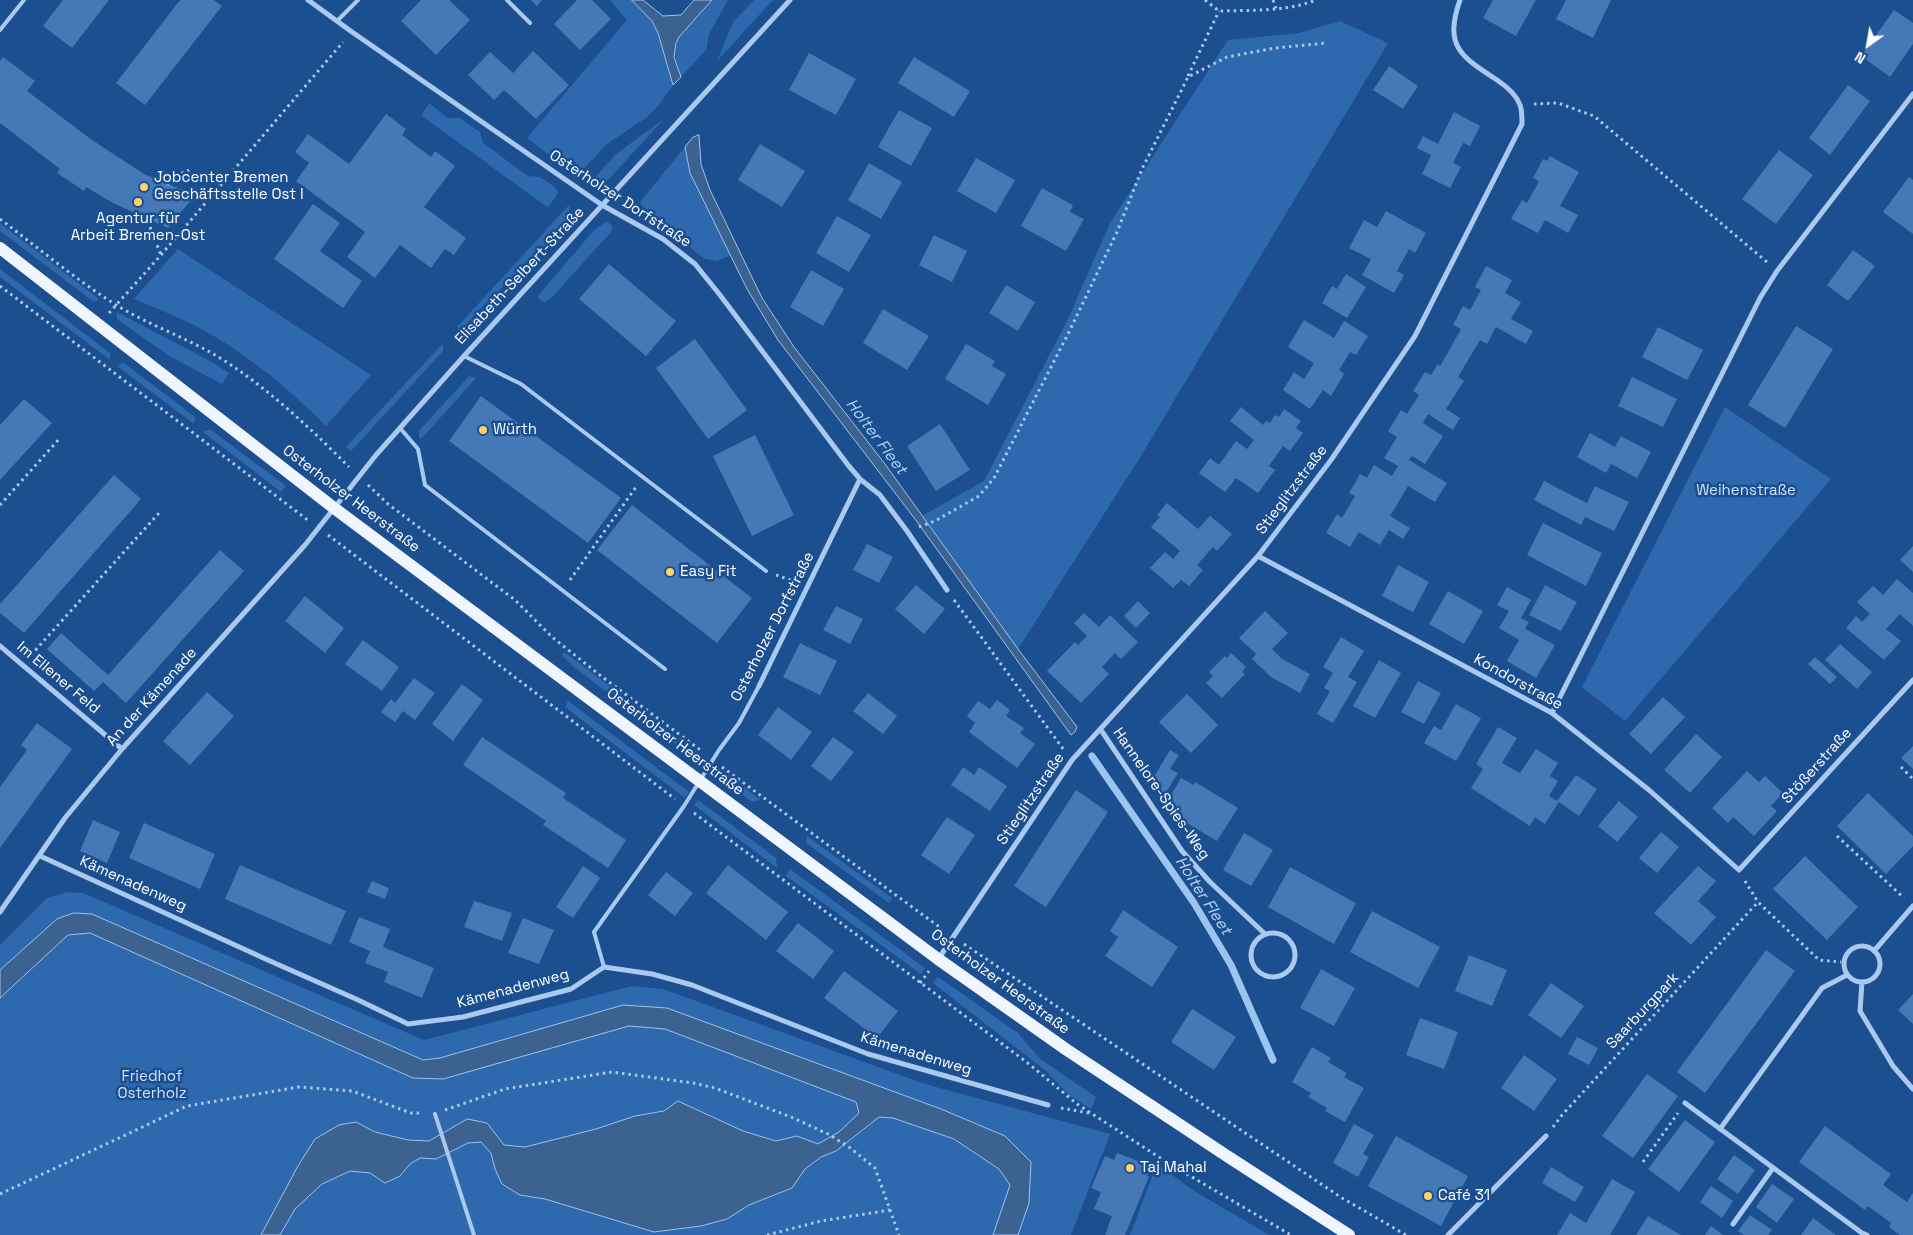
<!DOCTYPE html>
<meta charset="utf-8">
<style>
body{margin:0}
#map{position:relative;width:1913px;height:1235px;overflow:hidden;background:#1b4f8f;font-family:"Space Grotesk",sans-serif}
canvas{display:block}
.north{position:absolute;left:1843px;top:20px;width:50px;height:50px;-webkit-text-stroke:4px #1b4f8f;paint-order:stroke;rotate:212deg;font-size:14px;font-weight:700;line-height:20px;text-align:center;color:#fff}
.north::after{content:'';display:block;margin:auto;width:18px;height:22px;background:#fff;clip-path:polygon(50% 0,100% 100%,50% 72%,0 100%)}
</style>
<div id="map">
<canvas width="1913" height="1235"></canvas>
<div class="north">N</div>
</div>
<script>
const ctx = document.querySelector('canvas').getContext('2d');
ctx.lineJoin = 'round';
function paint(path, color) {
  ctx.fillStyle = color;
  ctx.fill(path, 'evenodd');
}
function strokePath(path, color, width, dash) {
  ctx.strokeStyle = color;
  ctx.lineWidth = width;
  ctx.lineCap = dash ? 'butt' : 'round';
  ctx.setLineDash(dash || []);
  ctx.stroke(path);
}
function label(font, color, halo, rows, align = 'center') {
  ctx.font = font + ' "Space Grotesk",sans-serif';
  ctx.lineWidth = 5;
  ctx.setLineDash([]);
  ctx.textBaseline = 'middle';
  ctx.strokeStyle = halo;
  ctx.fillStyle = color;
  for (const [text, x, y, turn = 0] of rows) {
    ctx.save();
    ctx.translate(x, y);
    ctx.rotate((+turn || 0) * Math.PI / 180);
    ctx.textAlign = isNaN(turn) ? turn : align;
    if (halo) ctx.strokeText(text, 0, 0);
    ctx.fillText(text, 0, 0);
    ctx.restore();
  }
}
const green = new Path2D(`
 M610,0H632L652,21L658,33L673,85L658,106L647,117L607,144L579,174L575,175L527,138L627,20Z
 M712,0H728L709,34L706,50L681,77C676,62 672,52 679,37Z
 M754,0H773L717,61L733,22Z
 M1340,21L1388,43L1141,456L1018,649L922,516L984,481L1068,319L1110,223L1228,40L1299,33Z
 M429,103L448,118H460L480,132L483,143L528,176L540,177L555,187L558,193L549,206L547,207L422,116V114Z
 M664,119L608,180L601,185H588L616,154Z
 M685,147L690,173L731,255L717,261L705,259L646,212L640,202Z
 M569,205L570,217L563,229L480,309L461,330H458V326Z
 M607,221L612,226V231L552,297L545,302L540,300L538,296L594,230Z
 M0,223L99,299L94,302L0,231Z
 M178,249L371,375L326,426C290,390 252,358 207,332C184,319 158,309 134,299Z
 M0,269L110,353V360L0,277Z
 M117,312L212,362L229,373L222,384L171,357L117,319Z
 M443,343V351L351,451L346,447Z
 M124,363L195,417L194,424L117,366Z
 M469,376L476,378L422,438H419V431Z
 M1725,407L1831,479L1625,721L1582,687Z
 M210,429L286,486L281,492L203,432Z
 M564,652L579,663L701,755H689L575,668L562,655Z
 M568,701L689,792L685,798L565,707Z
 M717,768L761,800L752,802L718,776Z
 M698,800L776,858L777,868L694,805Z
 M807,836L892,898L889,903L806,843Z
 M790,869L925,968L921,974L786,876Z
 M68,892L83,893L424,1040L632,986L663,989L925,1084L1110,1134L1071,1235H0V945L47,898ZM664,1111L743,1131L776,1141L797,1136L805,1169L792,1188L749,1205L727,1219L700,1226L654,1232L545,1199L520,1195L502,1184L495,1169L504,1145L526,1147L596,1129L635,1116Z
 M938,977L1018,1033L1040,1059L1096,1097L1091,1109L1070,1096L1046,1071L933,983Z
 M1157,1164L1196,1192L1269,1235H1130Z`);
const water = new Path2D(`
 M632,0H643L663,16L681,15L694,0H712L679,37L676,43L674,57L681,77L673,85L658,33L652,21Z
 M699,135L701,164L710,190L762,298L794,347L885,464L1018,649L1077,727L1075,732L1071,735L915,519L778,340L747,289L690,173L685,147L692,138Z
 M74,913L92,914L423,1060L440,1058L623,1005L667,1008L941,1109L1005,1136L1031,1162L1029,1203L1018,1235H993L1010,1185L999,1169L954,1139L893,1118L879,1117L836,1151L821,1157L805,1169L792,1188L749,1205L727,1219L701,1226L654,1232L545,1199L520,1195L502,1184L495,1169L491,1153L481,1142L468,1143L436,1159L420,1158L410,1164L400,1176L385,1183L370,1173L350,1171L322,1184L295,1209L280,1235H261L298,1166L315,1139L339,1125L356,1122L375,1132L408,1140L429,1141L467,1119L487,1123L504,1145L525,1147L596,1129L635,1116L664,1111L678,1101L743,1131L776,1141L797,1136L818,1144L839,1132L859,1113L856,1102L665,1029L629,1026L443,1079L413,1078L90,933L68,935L0,998V970L57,919Z`);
const stream = new Path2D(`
 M1092,756L1194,903L1231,965L1273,1060`);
const building = new Path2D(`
 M63,0H109L72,48L43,26Z
 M180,0H214L222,6L145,105L116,83Z
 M421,0H449L470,20L436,55L401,21Z
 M531,0H542L537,6Z
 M577,0H592L611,19L580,50L554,24Z
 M1493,0H1536L1516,36L1483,18Z
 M1566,0H1611L1593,38L1556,19Z
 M1894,10L1913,23V44L1890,77L1861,56Z
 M533,51L569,85L536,119L504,90L494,100L468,75L490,52L513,73Z
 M809,53L856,79L836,115L789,90Z
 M3,57L35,81L27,91L92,140L144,174L195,195L168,228L113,203L86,187L84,191L57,173L60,169L0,123V61Z
 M914,57L970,91L954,117L898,83Z
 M1389,66L1418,86L1403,109L1373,90Z
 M1848,85L1870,101L1830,155L1809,138Z
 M899,110L932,128L911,166L878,147Z
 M1454,112L1480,126L1470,146L1463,143L1453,163L1461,167L1450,188L1422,174L1431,155L1417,148L1423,136L1438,144Z
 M386,114L406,129L402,135L427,154L431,157L435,151L455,166L424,207L466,238L454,255L445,249L431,268L400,245L375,278L347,257L365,232L296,181L309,163L295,152L308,134L349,164Z
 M760,144L805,171L782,207L738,180Z
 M1779,150L1813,175L1776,224L1742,199Z
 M1550,156L1579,172L1560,206L1578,215L1568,233L1545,220L1538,233L1511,219L1522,200L1527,203L1539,181L1533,178L1543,159L1547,161Z
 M976,158L1015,180L996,213L957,191Z
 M869,163L902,182L881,219L848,200Z
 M1909,177L1913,180V234L1883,212Z
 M1042,188L1073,205L1070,212L1084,219L1066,251L1021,226Z
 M313,204L340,223L320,251L362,281L343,308L274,259Z
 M1386,211L1426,233L1415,253L1409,249L1397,271L1404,275L1394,293L1362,275L1371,259L1349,248L1364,220L1377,227Z
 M837,216L871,235L849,272L816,253Z
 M934,235L967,251L952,282L919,265Z
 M1853,250L1875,266L1848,301L1827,285Z
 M609,264L676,321L646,356L579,299Z
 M1486,266L1512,280L1505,293L1521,302L1511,319L1533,331L1526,344L1496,327L1487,344L1480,340L1458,377L1464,381L1446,409L1460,418L1453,430L1428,414L1423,423L1443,436L1425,464L1412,456L1409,460L1447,483L1435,502L1408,486L1390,516L1410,528L1403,539L1389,530L1380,545L1359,532L1350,547L1326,533L1337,514L1342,518L1355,496L1349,493L1360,474L1367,478L1374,465L1392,476L1398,466L1384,458L1397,437L1388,431L1401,410L1407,414L1419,395L1413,391L1425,372L1431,375L1438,364L1440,366L1447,354L1461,329L1453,325L1463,306L1470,310L1481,290L1475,287Z
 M811,270L844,289L823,326L790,307Z
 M1346,274L1366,287L1347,318L1322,303L1332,286L1337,289Z
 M1006,285L1035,302L1018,331L989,313Z
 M883,309L929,336L907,370L863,343Z
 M1304,320L1334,338L1344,321L1368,336L1356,355L1350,352L1339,370L1344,374L1331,396L1323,390L1310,409L1283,390L1294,372L1304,379L1314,363L1288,347Z
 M1796,326L1833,349L1785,428L1748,405Z
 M1658,327L1703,350L1687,380L1642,357Z
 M695,339L747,410L708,439L656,368Z
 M966,344L995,361L992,366L1006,374L988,405L945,379Z
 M1632,377L1677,399L1663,427L1618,406Z
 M481,396L621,498L588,543L449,441Z
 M24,399L52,423L0,480V425Z
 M1241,407L1263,425L1266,421L1270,423L1275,415L1279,417L1284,409L1301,421L1296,428L1303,433L1290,451L1283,446L1269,466L1275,470L1258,493L1236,478L1225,492L1199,473L1210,458L1219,465L1236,441L1247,449L1254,440L1230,421Z
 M940,424L970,470L936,491L907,446Z
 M1590,433L1615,447L1621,436L1651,452L1637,478L1611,464L1606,473L1577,457Z
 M755,435L794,515L752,536L713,456Z
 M114,475L141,499L24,633L0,613V604Z
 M1544,481L1587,503L1595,486L1629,502L1614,531L1585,517L1581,525L1534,500Z
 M1167,503L1198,529L1210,516L1232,534L1217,551L1213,547L1197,565L1203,570L1189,586L1181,580L1173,588L1150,568L1165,552L1173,559L1180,551L1151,527L1160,517L1157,515Z
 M632,505L752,598L717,643L597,550Z
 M1543,523L1602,553L1586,586L1527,555Z
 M867,544L893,557L879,583L853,570Z
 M1913,546V572L1900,560Z
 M220,550L244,571L126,703L103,682L94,691L47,649L61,633L108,675Z
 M1398,565L1429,582L1413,612L1382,596Z
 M1897,579L1913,593V626L1900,614L1886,629L1901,641L1884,660L1846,628L1856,616L1862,622L1870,614L1857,602L1873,586L1883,595Z
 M916,585L945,609L924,634L895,609Z
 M1545,585L1577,602L1561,631L1529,615Z
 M1507,587L1531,600L1521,618L1529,622L1525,629L1555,645L1536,678L1507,661L1519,640L1499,628L1509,611L1497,605Z
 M1448,591L1483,611L1464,644L1429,624Z
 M305,596L344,628L325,653L285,621Z
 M1138,601L1150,613L1136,628L1124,616Z
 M836,606L863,619L850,644L823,630Z
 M1265,611L1288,633L1272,649L1282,659L1310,674L1300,693L1271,677L1252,659L1256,654L1239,638Z
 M1084,613L1099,627L1110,615L1138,642L1121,659L1115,653L1102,667L1109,674L1081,703L1047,671L1075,642L1078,645L1087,636L1074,623Z
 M1341,637L1364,651L1348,677L1357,682L1333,723L1317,714L1330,691L1324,688L1333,673L1323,667Z
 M363,640L399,667L382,691L345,664Z
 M800,643L837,661L820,695L783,677Z
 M1840,644L1872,672L1857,689L1825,660Z
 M1231,653L1246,667L1242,672L1245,674L1222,698L1206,683L1213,676L1209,672L1225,656L1227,658Z
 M1815,657L1837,677L1830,684L1808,664Z
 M1379,660L1401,673L1375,718L1353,706Z
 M414,678L435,693L415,720L403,711L395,722L381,712L391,699L395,703Z
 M1418,681L1441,693L1424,724L1401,712Z
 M462,684L483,700L453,741L432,724Z
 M207,692L234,716L190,765L163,741Z
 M868,693L897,716L883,734L853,711Z
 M1187,694L1218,725L1191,753L1159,722Z
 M1663,697L1685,717L1651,754L1629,734Z
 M997,700L1010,710L1006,716L1024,728L1020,733L1035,744L1017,768L969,732L975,723L967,716L978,701L990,709Z
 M1456,704L1481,718L1456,761L1424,743L1434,726L1441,730Z
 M778,707L812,732L791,760L758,735Z
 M37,723L72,749L0,848V787L27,750L21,745Z
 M1498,727L1517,738L1502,763L1513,769L1520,773L1536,749L1558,763L1550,776L1558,781L1549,796L1557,801L1576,775L1597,789L1579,816L1559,802L1545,824L1535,817L1530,826L1471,788L1483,769L1476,764Z
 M1696,734L1722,757L1690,793L1664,770Z
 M482,737L566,793L563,798L626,840L608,868L543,825L546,821L463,765Z
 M833,737L854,752L831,781L811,766Z
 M1913,746V769L1901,758Z
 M1170,750L1179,755L1170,769L1178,773L1164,796L1152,780Z
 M963,767L974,775L979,767L1007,786L990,811L951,785Z
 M1747,771L1759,782L1765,776L1783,793L1771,806L1777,811L1754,836L1733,817L1728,823L1712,808Z
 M1181,778L1194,785L1195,782L1238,808L1217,841L1175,816L1179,810L1170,797Z
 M1076,790L1108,812L1046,907L1014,886Z
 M1868,793L1913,836V846L1886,874L1837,826Z
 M1619,801L1638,817L1617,842L1598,826Z
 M947,817L975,835L949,874L921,855Z
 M93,820L120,832L107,863L80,851Z
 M144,823L215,854L200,889L129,858Z
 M1661,832L1679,847L1657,873L1639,858Z
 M1244,833L1273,850L1251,886L1223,870Z
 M1805,856L1858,907L1827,940L1773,889Z
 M240,865L346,911L331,945L225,899Z
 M728,865L788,912L766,940L706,893Z
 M583,866L600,878L573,918L556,907Z
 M1698,866L1716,881L1698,901L1716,917L1691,945L1654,913Z
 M1290,867L1356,903L1334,944L1268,907Z
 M666,872L693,893L675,916L648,895Z
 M372,881L389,888L385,899L367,892Z
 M474,901L512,913L502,941L464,927Z
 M1123,910L1178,947L1152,987L1105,956L1118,937L1110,931Z
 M1372,911L1440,947L1418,988L1350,952Z
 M359,917L390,929L383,947L434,968L422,998L384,982L388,972L365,963L370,951L349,942Z
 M523,918L554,930L539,964L508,953Z
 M798,923L834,951L813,979L776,951Z
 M1766,950L1795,971L1705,1093L1677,1072Z
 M1469,955L1507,970L1492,1006L1455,991Z
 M1321,969L1355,988L1334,1026L1300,1008Z
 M844,971L898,1011L877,1038L824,998Z
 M1551,983L1584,1006L1561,1038L1528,1015Z
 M1913,994V1024L1898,1010Z
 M1192,1009L1236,1037L1214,1070L1171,1042Z
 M1420,1018L1458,1032L1444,1069L1406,1055Z
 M1577,1037L1598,1048L1589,1065L1568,1054Z
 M1312,1047L1331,1058L1328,1062L1347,1073L1344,1077L1364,1088L1345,1122L1325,1111L1327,1108L1308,1097L1311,1093L1292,1082Z
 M1524,1055L1557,1079L1534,1111L1501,1088Z
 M1647,1074L1678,1096L1633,1158L1602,1136Z
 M1685,1120L1715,1142L1679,1192L1648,1169Z
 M1354,1124L1374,1135L1363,1154L1369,1157L1358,1177L1333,1163Z
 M1825,1126L1891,1174L1883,1185L1907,1202L1913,1193V1235H1900L1889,1227L1891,1223L1868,1206L1865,1210L1799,1162Z
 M1396,1136L1468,1176L1441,1226L1368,1186Z
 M1117,1153L1151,1166L1147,1176L1149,1177L1125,1235H1105L1112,1216L1094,1209L1101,1192L1091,1188L1105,1156L1114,1160Z
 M1734,1155L1755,1170L1738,1194L1717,1179Z
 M1551,1167L1584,1187L1575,1202L1542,1183Z
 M1612,1179L1635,1192L1610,1235H1557L1570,1213L1586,1223Z
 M1772,1184L1794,1199L1777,1223L1756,1207Z
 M1711,1186L1733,1201L1722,1218L1700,1202Z
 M1750,1215L1772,1230L1768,1235H1744L1738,1231Z
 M1648,1216L1681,1235H1636Z
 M1813,1218L1836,1235H1801Z
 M1711,1226L1723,1235H1705Z`);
const path = new Path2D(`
 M1205,0L1219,11C1251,10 1286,12 1316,0
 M1273,0L1276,9
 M1188,76L1219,11
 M1534,104L1558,103L1594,116L1767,262
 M167,185L171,178L189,170
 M0,219C37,247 74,278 113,303C149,326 192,339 228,363C272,392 312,430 349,467
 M152,221L150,227L161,255
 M0,286L309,521
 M109,313L161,255L343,42
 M368,485L388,504L515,600L552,637L601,676L703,752
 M0,505L60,438
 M919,527L935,521L979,496L994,478L1069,332L1117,232L1142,169L1188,77L1227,57L1275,48L1327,43
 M328,535L675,799
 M776,575L796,582
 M570,580L636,487
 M954,600L1064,750
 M31,655L159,513
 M722,767L942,929
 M1901,767L1913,779
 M694,813L1029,1064L1077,1104L1168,1163L1291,1235
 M1837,836L1904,898
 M1745,881L1758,902L1819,960L1841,962
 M964,944L1342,1198L1406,1235
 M920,983L929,971
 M1061,1108L1089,1113
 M445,1110L505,1089L612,1072L693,1083L715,1088L791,1117L828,1134L849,1147L875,1168L899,1235
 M1553,1127L1562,1115L1758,902
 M1643,1162L1678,1113
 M0,1194L187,1106L299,1087L352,1091L411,1113H422
 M767,1235L821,1221L890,1210`);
const lane = new Path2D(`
 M507,0L530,23
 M337,21L358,0
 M0,30L24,0
 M464,356L521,384L766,571
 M400,428L418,449L425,485L665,669
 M604,967L594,932L684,806L719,750L739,723L759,686
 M435,1114L474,1235`);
const street = new Path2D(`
 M308,0L352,32L602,205L663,239L695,264L720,295L848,465L860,479L880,495L907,531L947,590
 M1258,556L1552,713L1649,790L1739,870L1913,680
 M0,646L122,749
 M759,686L860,479
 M1552,713L1760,298L1777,271L1913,94
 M1101,730L1182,851L1210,882L1265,934
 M40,856L270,961L356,999L408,1024L463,1017L571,989L604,967L652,974L692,985L868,1054L1048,1105
 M0,912L65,818L122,749L305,545L376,455L464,356L790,0
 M1251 955a22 22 0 1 1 44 0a22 22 0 1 1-44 0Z
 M1844 964a18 18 0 1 1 36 0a18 18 0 1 1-36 0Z
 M1874,951L1913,906
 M939,958L1072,760L1258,556L1331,460L1415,336L1522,124C1522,119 1522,110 1520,105C1516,94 1506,86 1497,80C1460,56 1444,46 1460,0
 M1862,982L1860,1011L1893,1066L1913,1089
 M1685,1103L1862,1233L1867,1235
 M1720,1129L1822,988L1847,975
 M1733,1224L1773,1168
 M1448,1235L1546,1136`);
const primary = new Path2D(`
 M0,248L334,508L938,959L1067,1050L1227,1156L1349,1235`);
const markers = [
 [144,187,5,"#ffd166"],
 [138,202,5,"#ffd166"],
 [483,430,5,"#ffd166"],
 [670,572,5,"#ffd166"],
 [1130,1168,5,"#ffd166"],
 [1428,1196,5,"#ffd166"]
];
const poiNames = [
 ["Jobcenter Bremen",154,178],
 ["Geschäftsstelle Ost I",154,195],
 ["Agentur für",138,219,"center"],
 ["Arbeit Bremen-Ost",138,236,"center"],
 ["Würth",493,430],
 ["Easy Fit",680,572],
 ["Taj Mahal",1140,1168],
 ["Café 31",1438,1196]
];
const streetNames = [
 ["Osterholzer Dorfstraße",620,199,33],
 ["Elisabeth-Selbert-Straße",520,276,-47],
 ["Stieglitzstraße",1292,490,-53],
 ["Osterholzer Heerstraße",351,499,37],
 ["Osterholzer Dorfstraße",773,627,-63],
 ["Im Ellener Feld",58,678,40],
 ["Kondorstraße",1518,682,29],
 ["An der Kämenade",152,697,-48],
 ["Osterholzer Heerstraße",675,742,37],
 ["Stößerstraße",1817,766,-48],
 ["Hannelore-Spies-Weg",1161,794,55],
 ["Stieglitzstraße",1031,799,-56],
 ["Kämenadenweg",133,884,24],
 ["Osterholzer Heerstraße",1000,982,36],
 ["Kämenadenweg",513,989,-15],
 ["Saarburgpark",1643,1011,-47],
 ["Kämenadenweg",916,1054,17]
];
const parkNames = [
 ["Weihenstraße",1746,491],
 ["Friedhof",152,1077],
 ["Osterholz",152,1094]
];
const waterNames = [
 ["Holter Fleet",876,437,53],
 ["Holter Fleet",1203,896,57]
];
paint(green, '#2e69ad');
paint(water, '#3c6290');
strokePath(water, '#9cc4f0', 1);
strokePath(stream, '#9cc4f0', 7);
paint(building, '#4478b7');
strokePath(path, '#a9c9ee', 3, [2.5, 4]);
strokePath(lane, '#a9c9ee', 4);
strokePath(street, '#a9c9ee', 5);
strokePath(primary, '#f0f6ff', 12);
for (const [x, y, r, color] of markers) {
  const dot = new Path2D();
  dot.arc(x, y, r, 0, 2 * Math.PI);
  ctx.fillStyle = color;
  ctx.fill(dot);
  strokePath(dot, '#1b4f8f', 2);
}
label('15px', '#fff', '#1b4f8f', poiNames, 'left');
label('15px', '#fff', '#1b4f8f', streetNames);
label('15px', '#cfe3fa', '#1b4f8f', parkNames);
label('italic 16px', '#b5d3f5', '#1b4f8f', waterNames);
</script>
